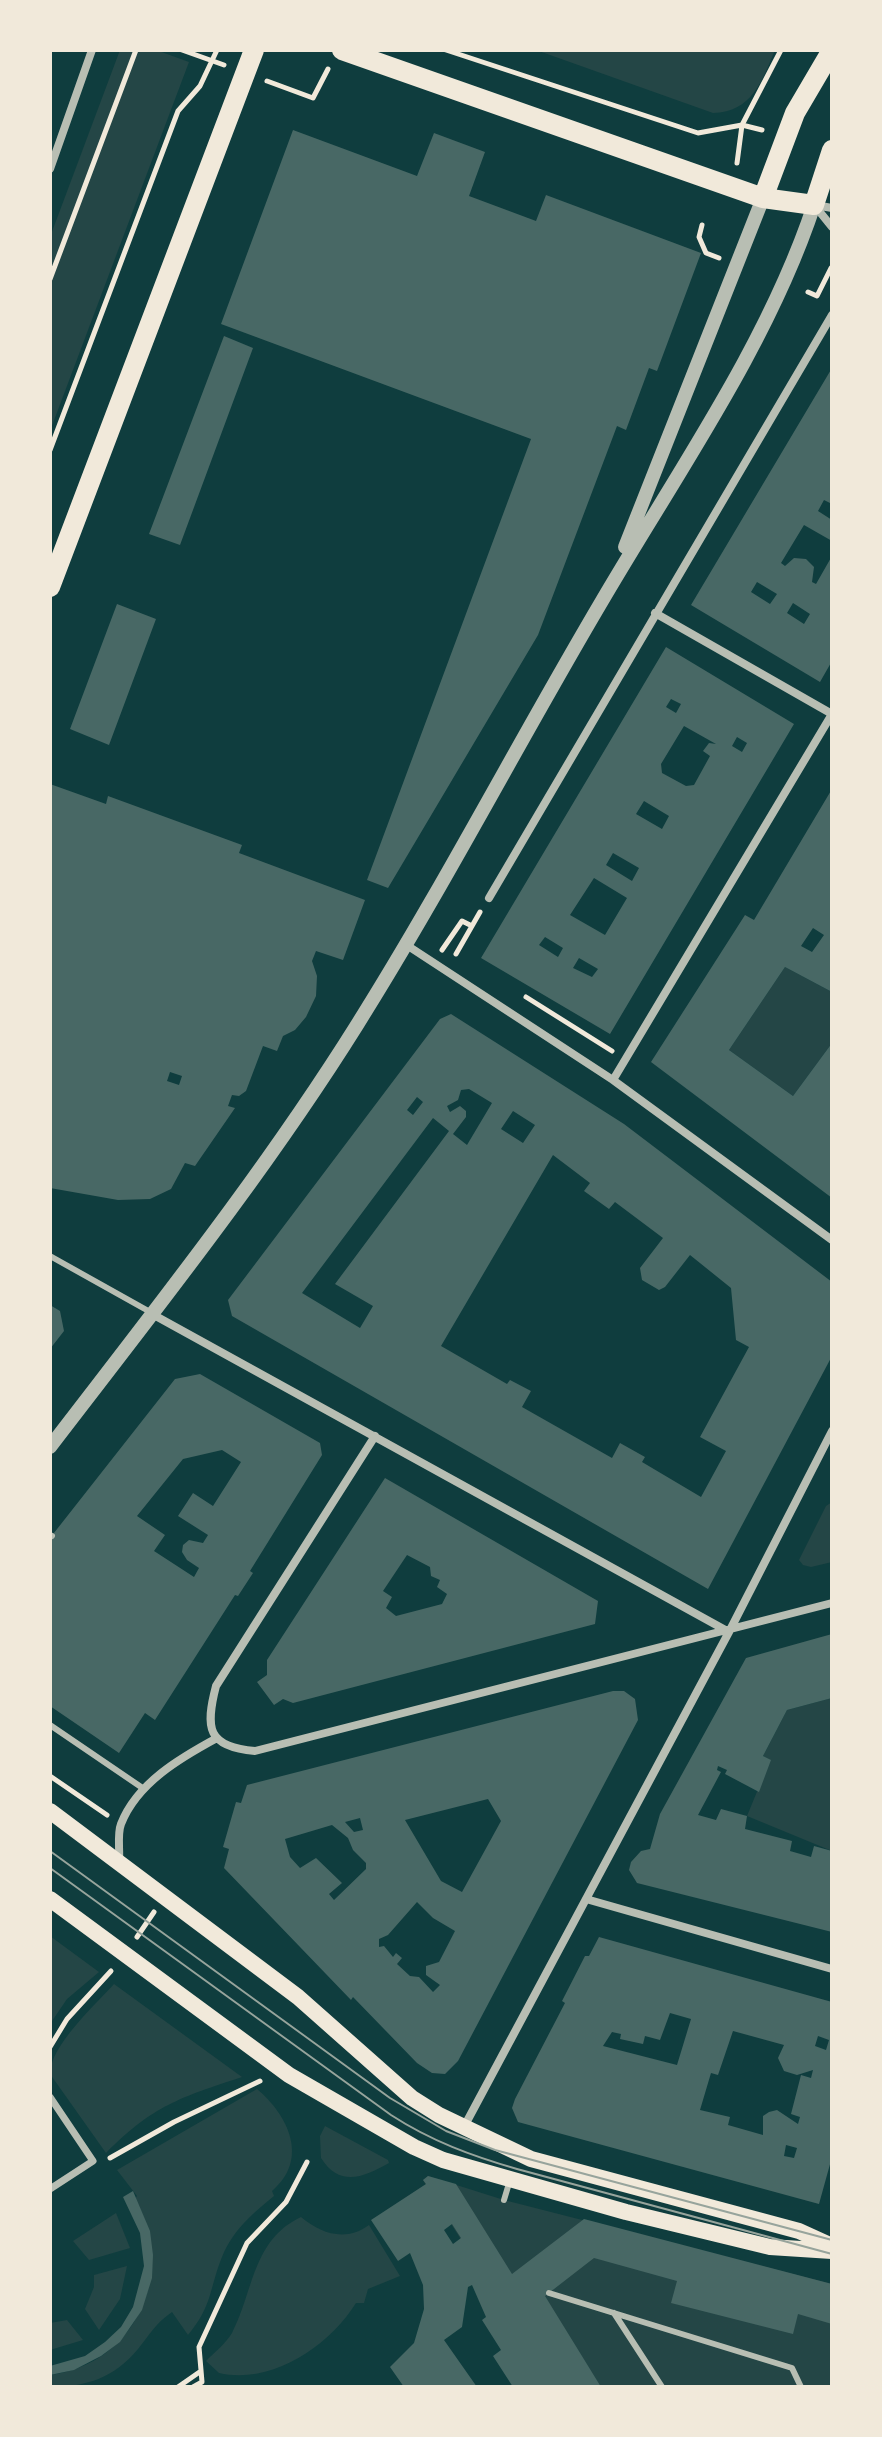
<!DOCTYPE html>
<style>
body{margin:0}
#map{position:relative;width:882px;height:2437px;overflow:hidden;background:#0f3d3e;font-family:Lato,sans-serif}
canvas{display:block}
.frame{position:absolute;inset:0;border:52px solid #f1e9da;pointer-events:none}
</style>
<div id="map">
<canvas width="882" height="2437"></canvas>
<div class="frame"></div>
</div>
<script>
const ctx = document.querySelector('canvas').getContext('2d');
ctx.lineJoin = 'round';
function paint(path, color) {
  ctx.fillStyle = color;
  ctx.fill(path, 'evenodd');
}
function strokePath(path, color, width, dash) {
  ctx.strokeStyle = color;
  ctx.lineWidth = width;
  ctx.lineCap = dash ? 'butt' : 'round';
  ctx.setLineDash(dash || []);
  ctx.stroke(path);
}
const green = new Path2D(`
 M120,50H156L189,62L50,431V237Z
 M536,50H775C762,81 752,112 713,113Z
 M785,967L832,992V1043L793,1096L729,1050Z
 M832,1502V1562L811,1567L803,1565L799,1560L826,1506Z
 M832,1698V1851L747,1816L770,1760L763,1756L787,1710Z
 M50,1936L99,1972L67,1999L50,2024Z
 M114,1984L242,2077C179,2098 154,2105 106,2153L50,2074C50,2046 95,2005 114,1984Z
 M257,2089C288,2115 310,2159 272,2191L274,2196C253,2213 233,2230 222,2257C209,2289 213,2305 188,2335L172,2312C156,2323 150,2334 138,2349C114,2378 86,2387 50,2387V2375C136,2364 177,2272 135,2199L137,2196L117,2170Z
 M325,2126L388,2160L389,2163C364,2177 340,2188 321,2158L320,2136Z
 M428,2176L504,2200L832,2284V2387H555L423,2180Z
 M116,2213L130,2248L89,2260L73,2241Z
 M301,2217C321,2234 346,2242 369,2225L400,2276L368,2289L364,2303H356C329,2346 272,2385 219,2373L206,2361C215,2352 226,2343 232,2333C254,2291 252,2240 301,2217Z
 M127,2266L120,2299L99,2330L85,2309L94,2287V2275Z
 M67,2320L83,2340L50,2350V2323Z`);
const building = new Path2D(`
 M293,130L417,176L434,133L485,152L469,196L536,221L546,195L701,253L657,371L649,368L626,430L617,426L538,635L388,888L367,880L531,439L221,324Z
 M224,336L253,348L180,545L149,534Z
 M832,368V504L824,500L818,511L832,520V541L804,525L781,563L785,566L794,558L806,559L814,567L812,582L816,584L832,556V661L820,682L691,605ZM757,582L777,594L770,604L751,592ZM793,603L810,614L804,624L787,613Z
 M117,604L156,619L109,745L70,729Z
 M666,647L794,724L610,1034L481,958ZM671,699L681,704L676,713L666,707ZM684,726L716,744L709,743L703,751L710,756L694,785L686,786L662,773L661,764ZM737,737L747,743L742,752L732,746ZM644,801L669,816L662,829L636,814ZM613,853L639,868L632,881L606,865ZM594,878L627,898L605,935L570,915ZM545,937L563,948L558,957L539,945ZM579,958L598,969L592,977L573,968Z
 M50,784L106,804L108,796L242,845L239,853L365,900L343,960L316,951L312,961L317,976L316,996L306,1017L295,1030L283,1036L277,1051L263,1046L246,1091L239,1096L232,1095L228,1106L235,1108L195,1166L185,1163L171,1189L150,1199L118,1200L50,1188ZM170,1072L182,1076L179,1085L167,1081Z
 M832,789V992L785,967L729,1050L793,1096L832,1043V1198L651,1062L745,915L754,920ZM813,928L824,935L812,952L801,946Z
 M451,1014L624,1124L832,1282V1356L708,1589L232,1316L228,1300L440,1019ZM469,1089L492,1103L467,1145L453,1134L466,1117V1111L460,1106L450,1112L447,1106L458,1100L461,1090ZM417,1097L423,1102L413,1115L407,1110ZM513,1111L535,1125L523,1143L501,1129ZM433,1118L449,1131L335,1284L373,1306L360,1328L302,1293ZM553,1155L590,1183L584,1191L609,1209L615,1202L663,1238L640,1268L642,1280L659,1290L665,1287L690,1255L731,1288L736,1340L749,1347L700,1437L726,1451L701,1497L642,1462L645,1457L620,1443L612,1458L522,1407L531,1391L510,1380L507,1384L441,1346Z
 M50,1305L60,1311L64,1331L50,1349Z
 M200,1374L320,1443L322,1455L250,1571L253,1573L238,1596L235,1595L155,1720L145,1713L119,1753L50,1706V1538L175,1379ZM222,1450L241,1462L213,1506L193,1493L178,1516L208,1535L203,1543L189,1540L183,1545L182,1552L187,1560L199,1568L194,1577L154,1551L165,1535L137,1516L183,1459Z
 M385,1478L598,1601L595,1624L293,1703L283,1699L274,1705L257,1682L267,1675V1660ZM407,1555L430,1567L431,1576L440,1580L437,1587L447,1594L442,1604L396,1616L386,1608L392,1597L383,1591Z
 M832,1634V1698L787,1710L763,1756L771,1760L759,1792L725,1774L727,1770L718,1766L717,1770L721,1772L698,1815L716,1820L721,1809L747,1816L745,1829L792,1841L790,1851L811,1857L814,1846L832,1851V1932L637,1883L629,1870L631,1862L641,1851L650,1849L660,1814L746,1658Z
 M613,1691H624L635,1699L638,1720L458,2061L445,2074L432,2073L417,2063L353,1997L351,2000L224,1868L229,1849L223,1847L236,1802L241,1803L247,1785ZM488,1799L501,1821L462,1892L441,1881L405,1820ZM360,1818L363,1830L354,1832L345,1822ZM332,1825L348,1838L353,1850L366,1863V1869L334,1900L329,1894L342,1883L316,1858L300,1868L290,1857L285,1839ZM417,1902L433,1918L455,1931L439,1962L426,1966V1975L440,1985L433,1992L419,1977L410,1976L397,1964L402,1958L396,1953L393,1957L384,1946L379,1947V1939L388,1935Z
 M599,1937L832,2002V2157L819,2204L518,2122L512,2108L515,2099L565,2003L562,2001L585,1956H589ZM670,2013L691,2019L677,2065L603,2046L612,2032L621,2034L620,2039L643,2044L645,2036L660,2040ZM733,2031L784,2045L778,2058L784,2071L797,2075L813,2070L811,2078L801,2075L791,2114L800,2117L798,2124L777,2110L769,2112L763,2116V2135L728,2125L730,2117L700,2110L711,2073L718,2075ZM818,2036L829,2040L826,2050L815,2046ZM786,2145L797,2148L794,2158L784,2156Z
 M428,2176L456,2184L512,2274L584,2219L832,2284V2324L798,2314L793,2334L671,2303L677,2281L594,2258L545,2296L601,2387H513L493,2356L501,2350L482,2320L486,2317L472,2285L468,2287L462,2327L444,2340L477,2387H404L390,2367L414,2343L424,2309L423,2285L410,2253L398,2261L371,2220L426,2184L423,2180ZM452,2224L461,2238L453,2244L444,2230Z
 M133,2191L150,2231L153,2255L152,2278L142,2310L120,2342L101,2356L74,2370L50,2375V2366L85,2356L105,2342L121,2327L133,2307L144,2266L140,2233L123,2197Z`);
const path = new Path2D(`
 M182,50L224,65
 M446,50L698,133L742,125L762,130
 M267,81L313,98L328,69
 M737,163L742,125L781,50
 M702,225L699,237L706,253L719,258
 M50,279L136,50
 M808,292L817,296L831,268
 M50,450L178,111L200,86L217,50
 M442,950L462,921L472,926
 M456,954L480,912
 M526,997L612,1051
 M50,1776L107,1815
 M137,1937L154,1912
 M50,2047L67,2019L111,1971
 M110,2158L174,2122L260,2081
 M178,2387L201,2371
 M193,2387L202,2382L199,2347L247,2243L286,2202L307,2162`);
const service = new Path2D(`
 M50,1256L152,1313
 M50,1535L52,1536
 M50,1725L144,1789
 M504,2200L510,2180
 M549,2293L792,2368L801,2387
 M614,2313L662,2387`);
const pedestrian = new Path2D(`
 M50,2097L93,2161L50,2189`);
const minor = new Path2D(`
 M50,169L92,50
 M815,205L832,208
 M815,206L832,227
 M489,898L832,315
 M405,944L613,1080L832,1240
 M613,1080L832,714L655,613
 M152,1314L729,1632
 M375,1436L216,1686C205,1728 207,1747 255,1751L832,1603
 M119,1861C120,1850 117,1834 121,1824C137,1783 180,1758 217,1738
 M586,1899L832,1969
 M465,2125L729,1632L832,1431`);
const tertiary = new Path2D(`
 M625,547L763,198
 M50,1447C155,1310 265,1172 357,1025C443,888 517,745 599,606C674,477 767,347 814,205`);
const secondary = new Path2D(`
 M50,1811L298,1997L412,2098L439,2115L531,2159L799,2231L832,2246
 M50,1899L289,2075L414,2147L443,2160L626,2212L770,2247L832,2251`);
const primary = new Path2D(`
 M342,50L763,198L814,205L832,150
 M763,198L795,113L832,50
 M50,587L254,50`);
const tram = new Path2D(`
 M50,1851L390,2098L446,2131L495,2150L832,2240
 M50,1868L391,2115C431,2141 472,2156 517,2169L832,2254`);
paint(green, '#244646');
paint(building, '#486865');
strokePath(path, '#f1e9da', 5);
strokePath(service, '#b8beb3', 6);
strokePath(pedestrian, '#b8beb3', 7);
strokePath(minor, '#b8beb3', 8);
strokePath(tertiary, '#b8beb3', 14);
strokePath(secondary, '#f1e9da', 16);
strokePath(primary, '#f1e9da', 20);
strokePath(tram, '#97a49c', 2);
</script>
